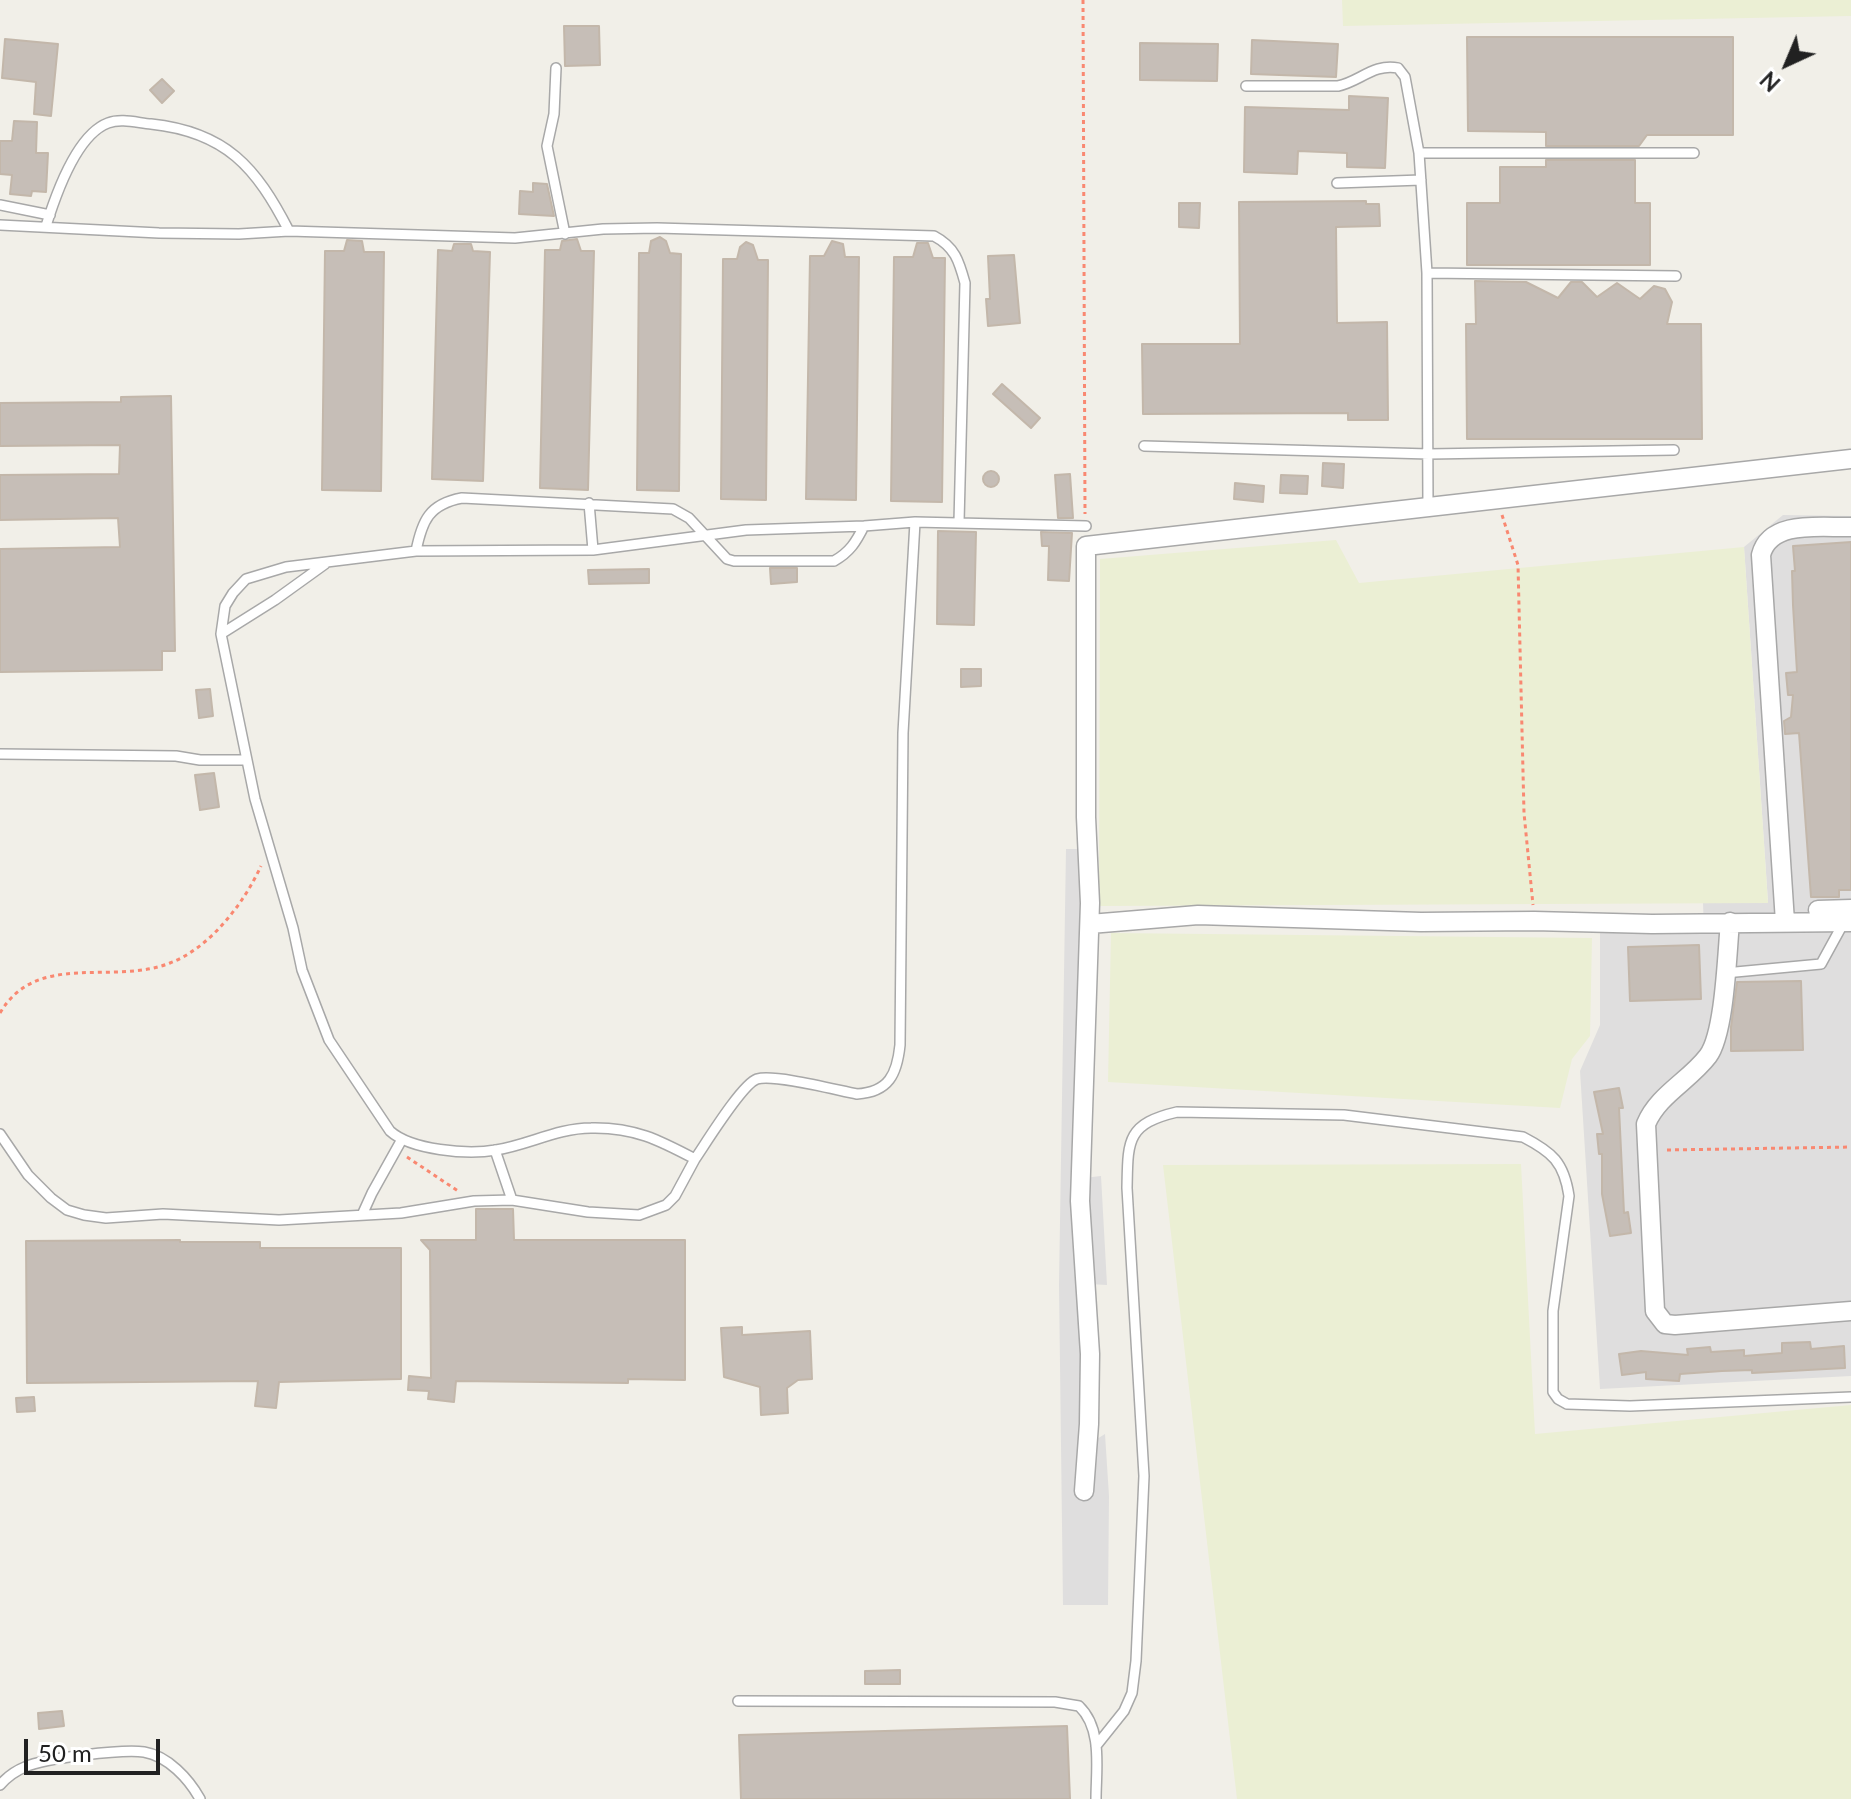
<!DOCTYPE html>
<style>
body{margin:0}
#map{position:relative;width:1851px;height:1799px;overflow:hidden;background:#f1efe8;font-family:Lato,sans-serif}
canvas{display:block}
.north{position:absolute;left:1747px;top:24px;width:80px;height:80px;-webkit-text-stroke:6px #fff;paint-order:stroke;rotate:224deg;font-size:22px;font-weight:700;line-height:32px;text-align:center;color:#212121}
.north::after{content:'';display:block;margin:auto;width:28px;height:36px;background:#212121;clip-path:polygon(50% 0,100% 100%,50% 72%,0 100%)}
.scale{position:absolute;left:24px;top:1739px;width:136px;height:36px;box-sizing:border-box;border:4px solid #212121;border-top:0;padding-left:10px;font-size:24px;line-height:28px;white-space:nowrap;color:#212121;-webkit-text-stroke:6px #fff;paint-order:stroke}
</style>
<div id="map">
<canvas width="1851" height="1799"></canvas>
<div class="north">N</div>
<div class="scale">50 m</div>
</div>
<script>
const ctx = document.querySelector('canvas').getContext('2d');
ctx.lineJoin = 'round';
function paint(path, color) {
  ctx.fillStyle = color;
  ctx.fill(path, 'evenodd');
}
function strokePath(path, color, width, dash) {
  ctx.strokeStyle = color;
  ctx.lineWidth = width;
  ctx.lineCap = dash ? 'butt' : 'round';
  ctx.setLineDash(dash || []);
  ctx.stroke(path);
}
const residential = new Path2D(`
 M1783,515L1851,516V1376L1600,1389L1580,1071L1600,1025V928L1704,930L1703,903L1768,902L1744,547Z
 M1066,849H1084L1082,1056L1092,1442L1105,1434L1109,1496L1108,1605H1063L1059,1284Z
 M1101,1176L1107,1285L1088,1284L1084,1178Z`);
const farmland = new Path2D(`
 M1342,0H1851V16L1343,26Z
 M1336,540L1359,583L1744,547L1768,903L1099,906L1100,559Z
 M1111,933L1592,938L1590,1036L1572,1059L1560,1108L1108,1082Z
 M1521,1164L1535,1434L1851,1405V1799H1237L1163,1165Z`);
const building = new Path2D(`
 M564,26H599L600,65L565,66Z
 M1467,37H1733V135H1647L1639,146H1546V132L1468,131Z
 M5,39L58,44L51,116L34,114L36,82L2,78Z
 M1252,40L1338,44L1336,77L1251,74Z
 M1140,43L1218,44L1217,81L1140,80Z
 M162,79L174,91L162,103L150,90Z
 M1349,96L1388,98L1385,168L1347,167V153L1298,151L1297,174L1244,172L1245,107L1349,110Z
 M14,121L37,122L36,153H48L46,192L32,191L31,196L10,194L12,175L0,174V141H12Z
 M1546,160H1635V203H1650V265H1467V203H1500V167H1546Z
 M533,183L547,184L554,216L519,214L520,191L533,192Z
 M1366,201V204H1379L1380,226L1336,227L1337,323L1387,322L1388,420H1348V413L1143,414L1142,344H1240L1239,202Z
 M1179,203H1200L1199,228L1179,227Z
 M660,237L666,241L670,253L681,254L679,491L637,490L639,253H649L651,241Z
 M577,239L581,251H594L588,490L540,488L545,250H560L562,241Z
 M347,240L362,241L364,252H384L381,491L322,490L325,251H344Z
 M832,241L843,244L845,257H859L856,500L806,499L810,256H824Z
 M746,242L753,245L758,260H768L766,500L721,499L723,259H737L740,247Z
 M917,243H928L933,258H945L942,502L891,501L894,257H913Z
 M454,244H471L473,251L490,252L483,481L432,479L438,250L452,251Z
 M1014,255L1020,323L988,326L986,299H990L988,256Z
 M1475,281L1526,282L1558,298L1571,282H1582L1597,297L1617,283L1640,299L1654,286L1665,289L1672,302L1667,324H1701L1702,439H1467L1466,324H1476Z
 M1002,384L1040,418L1031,428L993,394Z
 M171,396L175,651H162V670L0,672V549L120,547L118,518L0,520V475L119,474L120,445L0,446V403L121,402V397Z
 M1323,463L1344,464L1343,488L1322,486Z
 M983 479a8 8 0 1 1 16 0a8 8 0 1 1-16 0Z
 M1070,474L1073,518H1058L1055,475Z
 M1281,475L1308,476L1307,494L1280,493Z
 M1235,483L1264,486L1263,502L1234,499Z
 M938,531L976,532L974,625L937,624Z
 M1041,532L1072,533L1069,581L1048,580L1049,546H1042Z
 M1851,542V890H1839V897H1811L1799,733L1785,734L1784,721L1791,717L1793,695H1788L1786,673L1797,672L1793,605L1792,571H1795L1793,546Z
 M770,568H797V582L771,584Z
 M649,569V583L589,584L588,570Z
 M961,669H981V686L961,687Z
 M210,689L213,716L199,718L196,690Z
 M214,773L219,807L200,810L195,775Z
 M1699,945L1701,999L1630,1001L1628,947Z
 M1801,981L1803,1050L1731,1051V1027L1737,982Z
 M1619,1088L1623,1108H1619L1624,1213L1628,1212L1631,1233L1610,1236L1602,1194V1154H1599L1597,1134H1603L1594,1092Z
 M476,1209H513L514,1240H685V1380L628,1379V1383L456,1381L454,1402L428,1399L429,1391L408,1390L409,1376L431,1378L430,1250L421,1240H476Z
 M180,1240V1242H260V1248H401V1379L279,1382L276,1408L255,1406L258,1381L27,1383L26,1241Z
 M742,1327V1335L810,1331L812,1379L798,1380L787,1388L788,1413L761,1415L760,1387L724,1377L721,1328Z
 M1810,1342L1811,1349L1844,1346L1845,1368L1752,1373V1370L1722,1371L1680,1374L1679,1381L1646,1379V1372L1622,1375L1619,1354L1641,1351L1688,1355L1687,1349L1710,1347L1711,1352L1744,1350V1356L1782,1353V1343Z
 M34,1397L35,1411L17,1412L16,1398Z
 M900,1670V1684H865V1671Z
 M62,1711L64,1726L39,1729L38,1713Z
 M1067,1726L1070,1799H741L739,1735Z`);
const path = new Path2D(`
 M1083,0L1085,514
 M1502,515L1518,565L1524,813L1533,905
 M0,1013C37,950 112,986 170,963C210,948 244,903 261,866
 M1667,1150L1851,1147
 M407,1157L458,1191`);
const service = new Path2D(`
 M556,68L554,114L547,146L565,234
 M1246,86H1338C1359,82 1374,63 1398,68L1405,77L1419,153
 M1337,183L1421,180
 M0,205L50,215
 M0,225L159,233L239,234L289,231L515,238L603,229L657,228L934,236C955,247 959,261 965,283L959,522
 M46,226C55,197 76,135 108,123C121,118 138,123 151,124C226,132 256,167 289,231
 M1427,273L1676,276
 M1144,446L1429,454L1674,450
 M589,503L593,550
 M1428,509L1427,273L1419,153H1694
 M416,551C422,521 429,504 462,498L673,509L689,518L727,559L734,561H834C850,552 856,542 864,526
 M221,634L275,600L325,564
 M0,754L176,756L200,760H245
 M1725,973L1821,964L1844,922
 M0,1134L28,1175L51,1198L67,1210L84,1215L106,1218L163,1214L279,1220L401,1213L474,1201L512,1200L588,1212L639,1215L666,1205L675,1196L695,1159C659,1140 634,1127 591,1128C558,1128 528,1145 496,1150C467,1155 411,1150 390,1131L329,1040L302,970L293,928L255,799L221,634L225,606L233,593L246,579L286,567L416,551L593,550L746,530L864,526L915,522
 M495,1150L512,1200
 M695,1159C706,1143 742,1084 757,1079C775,1074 836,1090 857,1094C889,1092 897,1074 900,1045L903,733L915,522L1086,526
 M362,1215L372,1193L401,1141
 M738,1701L1055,1702L1079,1706C1103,1729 1096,1769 1096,1799
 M1096,1746L1124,1711L1132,1693L1136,1661L1144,1476L1127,1188C1128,1141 1126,1124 1177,1112L1344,1115L1523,1137C1552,1152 1564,1162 1569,1196L1553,1311V1392L1558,1399L1567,1404L1630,1406L1851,1397
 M0,1785C7,1777 15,1771 25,1767C45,1758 123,1749 144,1752C168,1756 189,1779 200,1799`);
const minor = new Path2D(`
 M1818,910L1851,909
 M1730,922C1727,953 1725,1033 1708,1056C1689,1081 1658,1095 1646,1124L1655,1311L1665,1324L1675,1325L1851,1311
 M1785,922L1761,555C1770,519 1822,528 1851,527
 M1090,924L1198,915L1421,922L1534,921L1652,924L1851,922
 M1084,1491L1089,1424L1090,1354L1080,1201L1090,903L1086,817V546L1851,459`);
paint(residential, '#dfdede');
paint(farmland, '#ebefd4');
paint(building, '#c6beb7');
strokePath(building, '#c3b7aa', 2);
strokePath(service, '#a8a8a8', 12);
strokePath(minor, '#a8a8a8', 21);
strokePath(path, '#f98871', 3, [4, 4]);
strokePath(service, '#fff', 9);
strokePath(minor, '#fff', 18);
</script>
